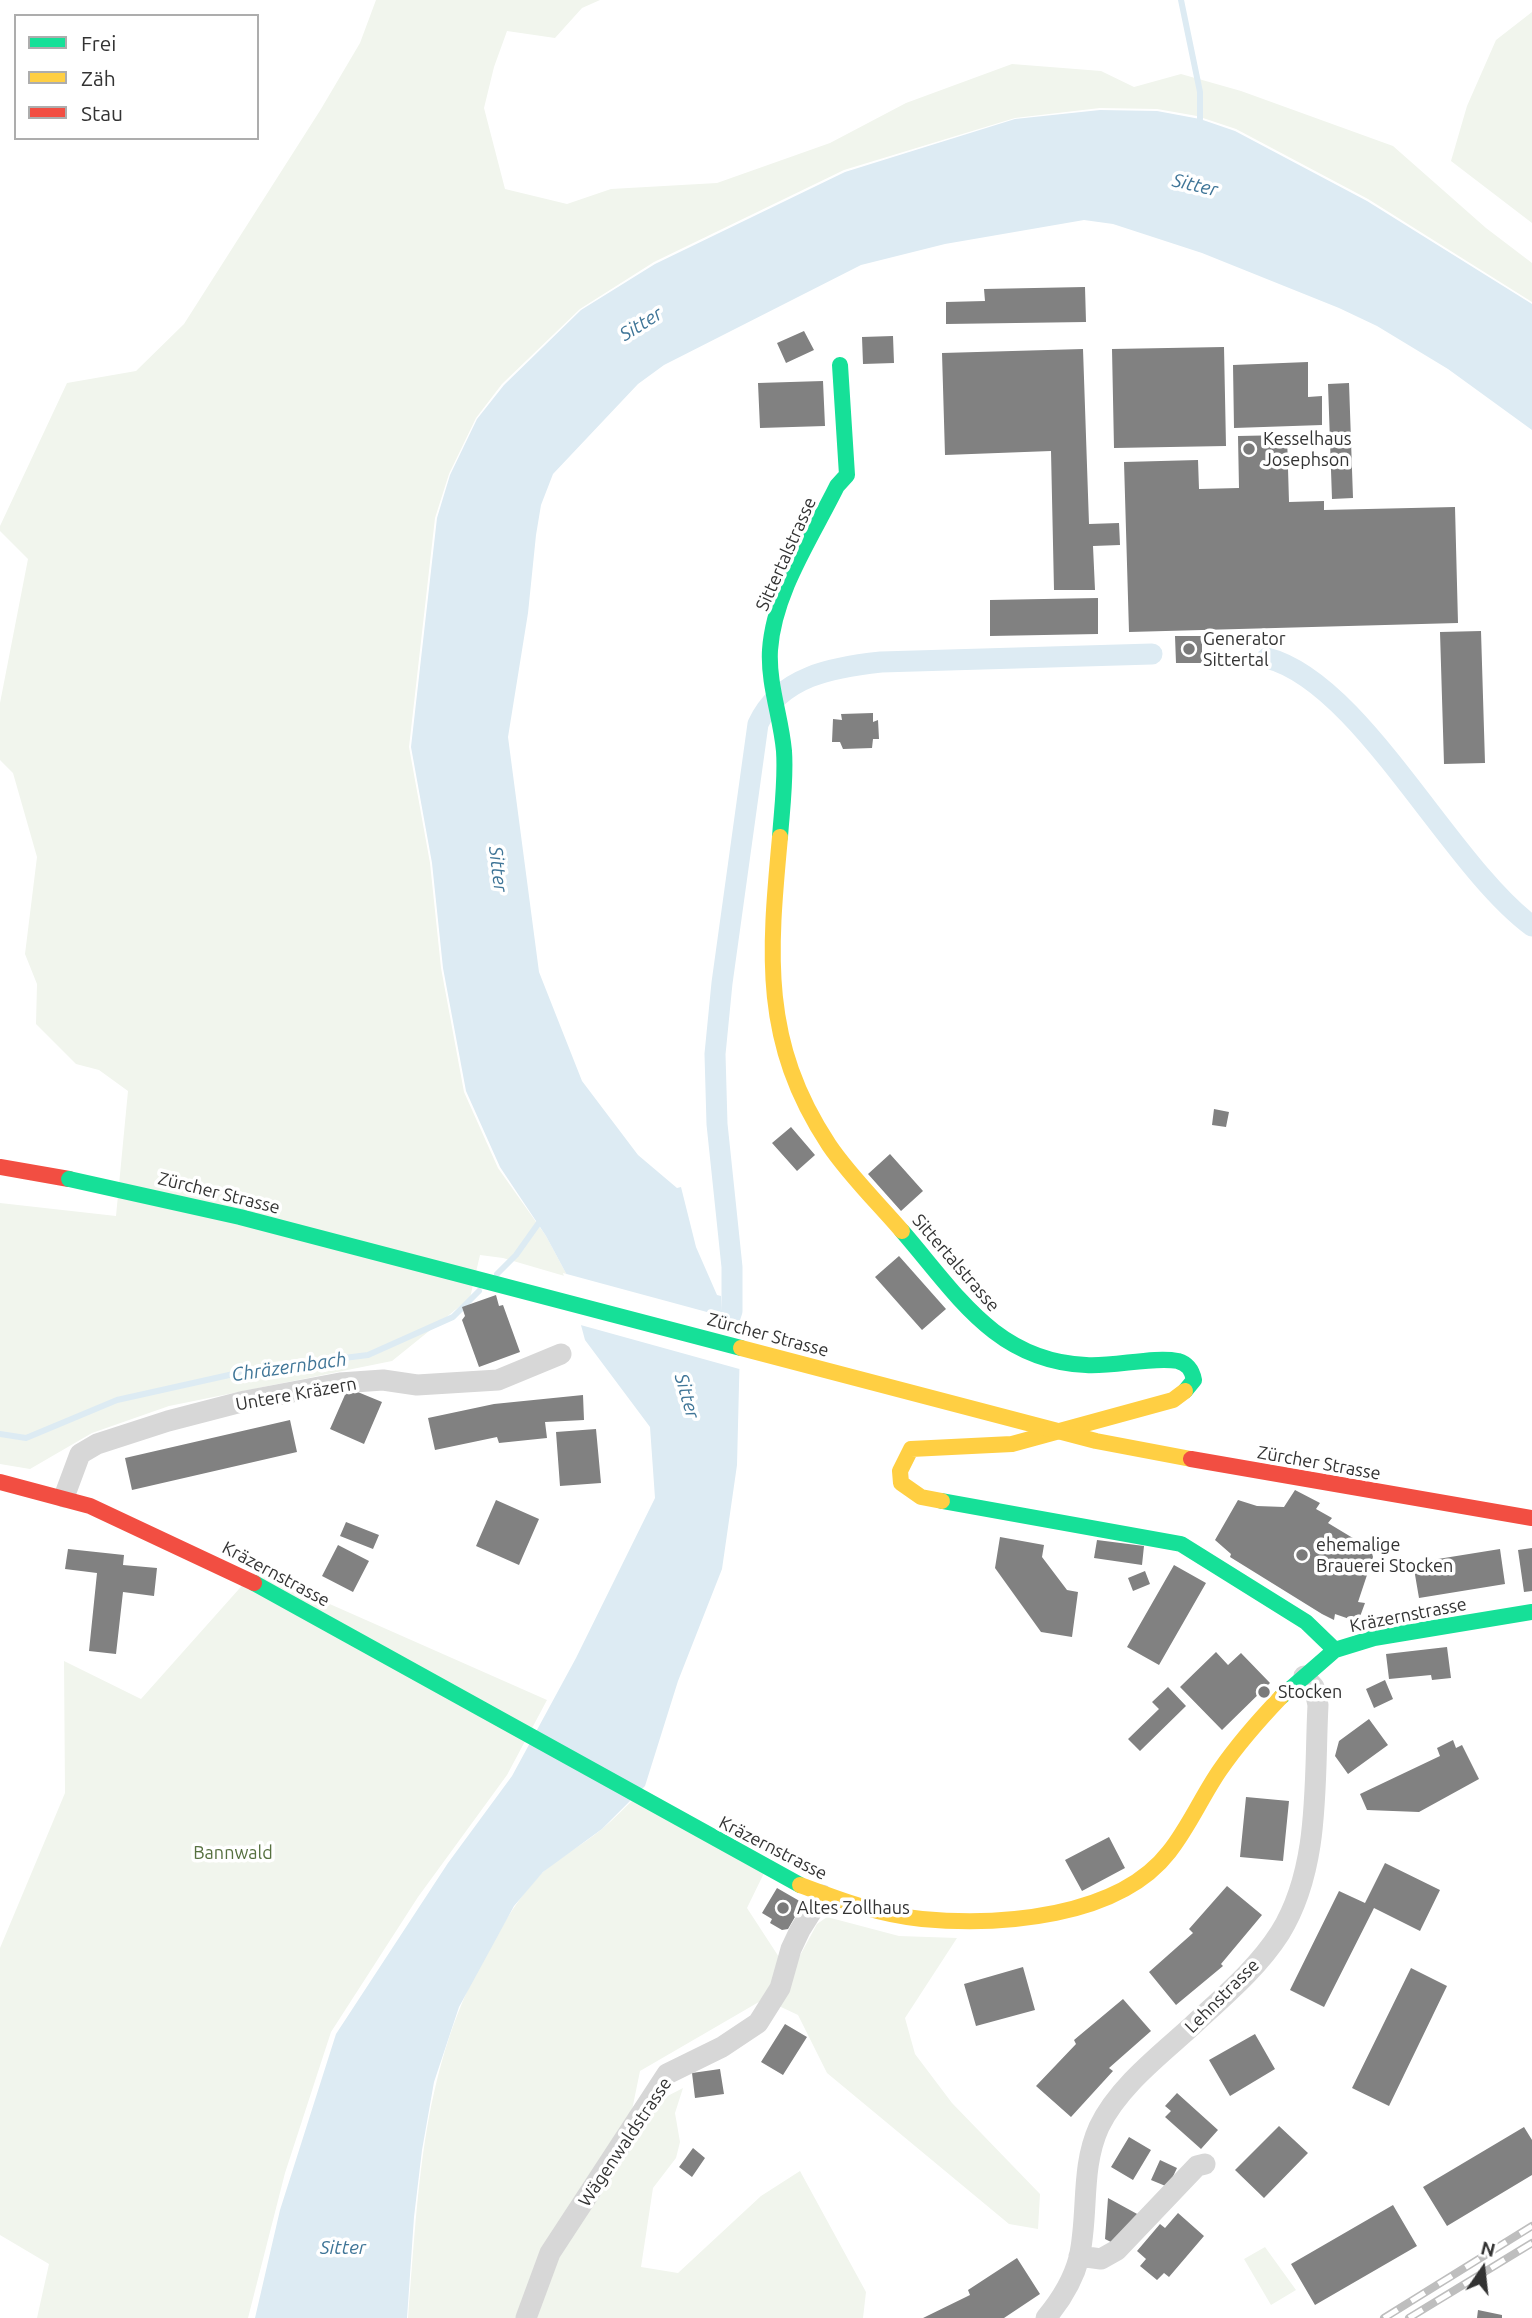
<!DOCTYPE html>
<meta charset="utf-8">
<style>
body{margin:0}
#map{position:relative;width:1532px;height:2318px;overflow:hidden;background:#fff;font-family:Ubuntu,sans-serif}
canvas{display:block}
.legend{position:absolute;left:14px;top:14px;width:245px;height:126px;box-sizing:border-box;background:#fff;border:2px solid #adadad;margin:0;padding:9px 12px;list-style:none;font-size:21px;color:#333}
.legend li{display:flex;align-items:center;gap:14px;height:35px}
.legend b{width:35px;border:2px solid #adadad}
.north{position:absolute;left:1448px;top:2234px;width:70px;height:70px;-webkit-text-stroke:5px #fff;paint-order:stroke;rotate:14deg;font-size:19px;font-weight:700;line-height:28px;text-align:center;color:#333}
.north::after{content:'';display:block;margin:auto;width:24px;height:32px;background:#333;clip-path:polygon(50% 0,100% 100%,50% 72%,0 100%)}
</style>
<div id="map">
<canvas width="1532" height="2318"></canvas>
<ul class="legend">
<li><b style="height:9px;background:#16e098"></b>Frei</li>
<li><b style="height:9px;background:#ffcf43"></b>Zäh</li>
<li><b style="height:9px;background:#f24e42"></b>Stau</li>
</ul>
<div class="north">N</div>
</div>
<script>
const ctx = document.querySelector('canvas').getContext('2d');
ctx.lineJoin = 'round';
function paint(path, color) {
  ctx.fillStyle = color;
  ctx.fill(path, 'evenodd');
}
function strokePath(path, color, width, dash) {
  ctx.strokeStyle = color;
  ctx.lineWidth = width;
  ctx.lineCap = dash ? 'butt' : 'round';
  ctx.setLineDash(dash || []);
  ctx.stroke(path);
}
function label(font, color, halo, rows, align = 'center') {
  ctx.font = font + ' Ubuntu,sans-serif';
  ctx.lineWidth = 7;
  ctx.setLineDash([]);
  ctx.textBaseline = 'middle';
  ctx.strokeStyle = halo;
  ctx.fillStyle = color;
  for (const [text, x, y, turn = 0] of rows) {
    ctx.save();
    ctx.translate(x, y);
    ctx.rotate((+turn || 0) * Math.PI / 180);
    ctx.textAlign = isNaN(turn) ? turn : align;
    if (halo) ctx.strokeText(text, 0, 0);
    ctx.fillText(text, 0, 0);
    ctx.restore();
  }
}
const green = new Path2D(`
 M376,0H600L582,8L555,38L507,31L494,67L484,108L505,189L567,204L611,189L717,183L830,143L906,103L1012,64L1101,71L1134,87L1181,74L1241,91L1393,146L1486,228L1532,263V302L1368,199L1236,129L1197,116L1157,109L1100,108L1015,118L844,170L654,262L580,309L502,384L476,418L449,474L435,518L409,747L430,863L441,968L464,1092L498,1168L546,1236L568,1277L503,1258L480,1255L470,1298L392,1361L169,1406L92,1433L30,1469L0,1464V1203L116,1216L128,1091L99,1070L76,1064L36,1024L37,984L25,954L37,857L13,773L0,760V703L28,559L0,531V526L67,383L136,371L184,324L321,109L360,43Z
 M1532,12V223L1451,161L1467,106L1496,40Z
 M255,1571L547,1700L507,1775L418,1897L331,2032L285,2173L248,2318H37L49,2264L0,2235V1948L65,1793L64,1661L141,1699Z
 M637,1796L766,1869L747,1908L790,1974L817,1924L827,1917L899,1936L957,1938L905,2018L915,2054L952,2103L1040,2194L1038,2229L1009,2224L827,2073L798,2015L764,1999L640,2071L631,2115L683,2088L675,2113L680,2142L676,2158L653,2188L641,2267L678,2273L761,2196L800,2171L866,2292L863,2318H408C419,2187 421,2065 490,1947C505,1921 520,1895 542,1873C560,1856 583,1845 602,1829C614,1819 625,1807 637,1796Z
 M1265,2247L1296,2290L1271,2305L1244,2259Z`);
const water = new Path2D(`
 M1100,110L1157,111L1200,119L1235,131L1367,201L1532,304V430L1448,369L1377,326L1339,308L1202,253L1113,224L1084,220L945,244L861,265L664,365L638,384L553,474L541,505L536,535L528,613L508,737L539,972L582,1081L638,1155L677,1188L681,1187L696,1247L717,1295L721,1296L722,1312L740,1345L737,1465L722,1569L678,1681L645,1786L602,1829L543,1872L514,1906L459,2007L434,2082L422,2150L414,2217L407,2318H255L280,2210L336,2034L448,1863L512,1776L576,1658L655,1498L650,1427L585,1340L568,1277L546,1236L500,1167L466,1091L443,968L432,863L411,747L437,518L450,475L477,419L504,385L581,310L655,264L845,172L1015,119Z`);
const pier = new Path2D(`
 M563,1273L729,1318L744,1344L743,1370L577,1324Z`);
const stream = new Path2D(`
 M1181,0L1200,92V119
 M497,1274L516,1255L538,1224
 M0,1434L26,1438L117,1400L256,1369L368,1355L453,1317L479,1291`);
const canal = new Path2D(`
 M1267,658C1361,682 1449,865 1532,926
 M728,1323L732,1311V1267L717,1124L715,1054L722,983L758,724C780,676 834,667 881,662L1152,654`);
const building = new Path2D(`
 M1085,287L1086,322L946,324V302L985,301L984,289Z
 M804,331L814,350L786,363L777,343Z
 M893,336L894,363L863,364L862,337Z
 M1224,347L1226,446L1114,448L1112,349Z
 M1083,349L1089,524L1119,523L1120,545L1093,546L1095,590H1054L1051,451L945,455L942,353Z
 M1308,362V397L1322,396V425L1234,428L1233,365Z
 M823,381L825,426L760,428L758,383Z
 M1349,383L1353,498L1332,499L1328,384Z
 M1287,435L1289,502L1324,501V510L1455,507L1458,623L1129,632L1124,462L1198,460L1199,489L1239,488L1238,436Z
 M1098,598V634L990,636V600Z
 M1481,631L1485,763L1444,764L1440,632Z
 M1175,636H1202V663H1176Z
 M873,713V722L878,720L879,739H873L872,748L843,749L840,742H832L833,719L842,720L841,714Z
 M1214,1109L1229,1112L1226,1127L1212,1125Z
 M791,1127L815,1155L797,1171L772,1143Z
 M890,1154L923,1191L901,1211L868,1174Z
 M899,1256L946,1309L922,1330L875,1277Z
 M496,1295L499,1306L503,1305L520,1352L479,1367L462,1320L465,1316L462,1307Z
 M348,1388L382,1402L364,1444L330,1429Z
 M583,1395L584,1420L545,1422L547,1438L499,1443L497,1437L435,1450L428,1418L494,1404Z
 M290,1420L297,1452L132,1490L125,1458Z
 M596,1429L601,1483L560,1486L556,1432Z
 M1295,1490L1320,1503L1316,1509L1332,1518L1328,1523L1371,1549L1373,1557L1358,1602L1365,1603L1358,1622L1335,1614L1334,1620L1322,1614L1230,1557L1231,1554L1215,1540L1238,1500L1257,1506L1284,1507Z
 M496,1500L539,1519L519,1565L476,1546Z
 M346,1522L379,1535L373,1549L340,1536Z
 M1000,1537L1044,1545L1042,1557L1067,1590L1078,1592L1072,1637L1041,1632L995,1568Z
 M1097,1540L1144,1546L1142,1565L1094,1558Z
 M338,1545L369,1561L353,1592L322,1576Z
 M1532,1548V1591L1524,1592L1518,1550Z
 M68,1549L124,1555L123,1565L157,1568L154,1596L123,1592L116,1654L89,1651L97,1573L65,1569Z
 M1500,1549L1505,1584L1419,1598L1413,1563Z
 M1174,1565L1206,1583L1159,1665L1127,1647Z
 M1145,1571L1150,1584L1133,1591L1128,1578Z
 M1447,1647L1451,1678L1432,1680L1431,1675L1389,1679L1386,1654Z
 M1216,1652L1228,1665L1241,1653L1270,1683L1222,1730L1180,1687Z
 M1385,1680L1393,1699L1374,1708L1366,1689Z
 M1168,1687L1186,1706L1140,1751L1128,1739L1159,1709L1152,1702Z
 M1369,1719L1388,1745L1348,1774L1335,1756L1339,1741Z
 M1453,1740L1456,1748L1462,1745L1479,1779L1419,1812L1367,1810L1360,1794L1440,1756L1437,1748Z
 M1246,1797L1289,1801L1283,1861L1240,1857Z
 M1109,1837L1125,1868L1082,1891L1065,1860Z
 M1385,1863L1440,1890L1420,1931L1374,1908L1324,2007L1290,1990L1339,1891L1365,1903Z
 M1227,1886L1262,1915L1221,1964L1223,1966L1176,2005L1149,1972L1193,1933L1189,1929Z
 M777,1888L803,1903L788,1929L782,1930L770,1923L772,1919L762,1913Z
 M1023,1967L1035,2010L976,2026L964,1984Z
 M1411,1968L1447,1986L1389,2106L1352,2088Z
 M1123,1999L1151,2031L1109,2068L1113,2071L1071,2117L1036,2086L1076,2044L1074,2040Z
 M785,2024L807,2037L783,2075L761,2062Z
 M1255,2034L1275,2069L1230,2096L1209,2060Z
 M720,2069L724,2094L695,2098L692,2073Z
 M1177,2093L1218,2130L1201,2149L1165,2117L1171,2111L1165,2106Z
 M1279,2126L1308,2153L1264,2198L1235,2170Z
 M1524,2127L1532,2140V2175L1447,2226L1423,2187Z
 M1129,2137L1151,2150L1133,2180L1111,2167Z
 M693,2148L705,2158L692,2177L679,2167Z
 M1160,2160L1177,2168L1168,2187L1151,2180Z
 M1108,2198L1139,2215L1111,2242L1105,2239Z
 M1393,2205L1417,2246L1315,2305L1291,2264Z
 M1178,2213L1204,2236L1169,2277L1164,2273L1157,2280L1140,2266L1146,2259L1137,2251L1160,2224L1165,2228Z
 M1017,2258L1040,2294L1004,2318H923L970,2295L968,2290Z
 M1478,2310L1502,2315V2318H1477Z`);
const street = new Path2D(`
 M64,1497L80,1454L97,1444L168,1421L245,1401L340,1383L383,1380L417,1385L498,1380L561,1354
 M1079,2256L1101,2259L1117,2250L1197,2166L1205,2164
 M526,2318L550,2253L667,2074L722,2047L758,2023L780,1988L791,1949L800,1930L822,1895
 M1046,2318C1061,2300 1073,2281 1079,2258C1089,2214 1080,2169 1099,2127C1118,2087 1160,2055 1192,2026C1223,1997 1257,1969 1280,1933C1321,1867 1314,1780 1318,1705L1314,1687L1304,1676`);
const fast = new Path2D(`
 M780,837C782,809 786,779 784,751C781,717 768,684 770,650C774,592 812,537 837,486L847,475L840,365
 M902,1231C956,1293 995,1361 1086,1365C1113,1367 1154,1356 1178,1361C1188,1364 1192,1370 1194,1380L1185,1391
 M942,1501L1181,1544L1306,1622L1335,1650
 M254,1583L800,1885
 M1281,1697L1335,1650L1374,1638L1532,1612`);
const slow = new Path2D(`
 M780,837C769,955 761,1042 829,1145C850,1176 878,1203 902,1231
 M942,1501L921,1497L901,1483L900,1471L911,1449L1012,1444L1173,1400L1185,1391
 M800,1885C840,1900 879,1915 922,1919C1000,1926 1118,1918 1169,1852C1189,1827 1202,1796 1220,1770C1238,1744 1259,1720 1281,1697`);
const jam = new Path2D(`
 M0,1167L69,1179
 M0,1482L90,1506L254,1583`);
const rail = new Path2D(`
 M1384,2318L1532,2226
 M1409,2318L1532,2243`);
const fastBridge = new Path2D(`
 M69,1179L240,1217L741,1348`);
const slowBridge = new Path2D(`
 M741,1348L1096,1441L1191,1459`);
const jamBridge = new Path2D(`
 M1191,1459L1532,1518`);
const markers = [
 [1249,449,7,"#7a7a7a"],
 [1189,649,7,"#7a7a7a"],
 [1302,1555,7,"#7a7a7a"],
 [1264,1692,7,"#7a7a7a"],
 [783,1908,7,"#7a7a7a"]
];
const poiNames = [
 ["Kesselhaus",1263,439],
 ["Josephson",1263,460],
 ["Generator",1203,639],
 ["Sittertal",1203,660],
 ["ehemalige",1316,1545],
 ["Brauerei Stocken",1316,1566],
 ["Stocken",1278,1692],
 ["Altes Zollhaus",797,1908]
];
const streetNames = [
 ["Sittertalstrasse",786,554,-66],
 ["Zürcher Strasse",219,1193,14],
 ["Sittertalstrasse",956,1263,49],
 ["Zürcher Strasse",768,1335,15],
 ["Untere Kräzern",296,1394,-10],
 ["Zürcher Strasse",1319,1463,10],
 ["Kräzernstrasse",276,1574,28],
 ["Kräzernstrasse",1408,1615,-11],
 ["Kräzernstrasse",773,1848,27],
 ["Lehnstrasse",1222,1996,-45],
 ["Wägenwaldstrasse",625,2142,-56]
];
const parkNames = [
 ["Bannwald",233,1853]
];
const waterNames = [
 ["Sitter",1195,185,13],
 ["Sitter",641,324,-32],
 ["Sitter",498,869,83],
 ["Chräzernbach",289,1367,-8],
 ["Sitter",687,1396,74],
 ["Sitter",343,2248]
];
paint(green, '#f1f5ed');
paint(water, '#ddebf3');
paint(pier, '#fff');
strokePath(stream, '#ddebf3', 6);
strokePath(canal, '#ddebf3', 21);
paint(building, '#818181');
strokePath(street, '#d7d7d7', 21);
strokePath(fast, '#16e098', 16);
strokePath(slow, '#ffcf43', 16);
strokePath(jam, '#f24e42', 16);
strokePath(rail, '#bebebe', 8);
strokePath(rail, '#fff', 5, [16]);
strokePath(fastBridge, '#16e098', 16);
strokePath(slowBridge, '#ffcf43', 16);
strokePath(jamBridge, '#f24e42', 16);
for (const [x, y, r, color] of markers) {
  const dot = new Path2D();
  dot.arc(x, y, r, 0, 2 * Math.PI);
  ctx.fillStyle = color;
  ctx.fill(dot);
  strokePath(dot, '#fff', 2.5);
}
label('18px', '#333', '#fff', poiNames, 'left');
label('18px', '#333', '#fff', streetNames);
label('18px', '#56703f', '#fff', parkNames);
label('italic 19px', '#3f7597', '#fff', waterNames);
</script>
